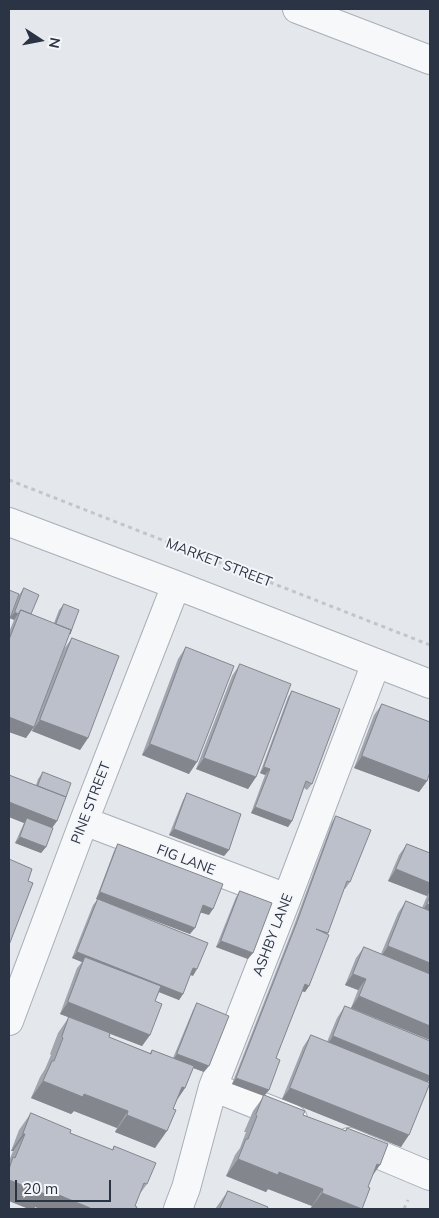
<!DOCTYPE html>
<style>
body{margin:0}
#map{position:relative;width:439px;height:1218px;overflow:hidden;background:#e4e7ec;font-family:Mulish,sans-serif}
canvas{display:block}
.frame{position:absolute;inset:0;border:10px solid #2b3445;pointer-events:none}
.north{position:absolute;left:15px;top:15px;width:50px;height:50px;-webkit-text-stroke:4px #f4f6f9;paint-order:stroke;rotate:101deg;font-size:14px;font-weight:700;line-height:20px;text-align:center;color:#2b3445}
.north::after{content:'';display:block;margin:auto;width:18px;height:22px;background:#2b3445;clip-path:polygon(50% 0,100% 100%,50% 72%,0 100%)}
.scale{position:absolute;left:15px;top:1180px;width:96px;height:22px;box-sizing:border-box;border:2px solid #2b3445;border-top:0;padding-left:6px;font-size:15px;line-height:18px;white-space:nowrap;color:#2b3445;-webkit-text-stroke:4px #f4f6f9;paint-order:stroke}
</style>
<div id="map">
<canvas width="439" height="1218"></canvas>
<div class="frame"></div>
<div class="north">N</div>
<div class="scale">20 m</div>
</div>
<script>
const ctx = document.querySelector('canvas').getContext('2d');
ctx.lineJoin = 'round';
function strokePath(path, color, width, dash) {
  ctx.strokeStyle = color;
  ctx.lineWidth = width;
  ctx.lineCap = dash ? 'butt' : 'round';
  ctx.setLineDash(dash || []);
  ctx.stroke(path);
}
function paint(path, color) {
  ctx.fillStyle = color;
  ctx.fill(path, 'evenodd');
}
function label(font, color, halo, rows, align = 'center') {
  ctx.font = font + ' Mulish,sans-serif';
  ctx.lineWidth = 4;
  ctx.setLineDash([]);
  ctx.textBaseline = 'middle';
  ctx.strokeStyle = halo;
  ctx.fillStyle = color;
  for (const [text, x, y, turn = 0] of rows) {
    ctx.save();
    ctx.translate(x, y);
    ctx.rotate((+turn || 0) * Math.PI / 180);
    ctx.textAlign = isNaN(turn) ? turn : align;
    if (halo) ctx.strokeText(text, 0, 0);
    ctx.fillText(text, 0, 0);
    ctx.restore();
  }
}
const path = new Path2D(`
 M9,480L430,645
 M404,1209L408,1200`);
const minor = new Path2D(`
 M297,9L430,60
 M9,522L176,585L430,684
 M84,821L287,898
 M9,1021L84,821L176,585
 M213,1087L293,1119
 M349,1142L430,1176
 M178,1209L186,1188L213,1087L287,898L376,663`);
const wall = new Path2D(`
 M24,588L31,614L54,623L59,610L64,604L26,738L9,732V632L14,620L10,618L19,595Z
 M72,638L88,738L80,750L32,731L64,649Z
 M186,647L189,774L142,755L178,659Z
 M240,664L256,777L248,789L196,769L232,676Z
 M292,691L312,784L307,790L304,788L292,821L288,827L251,813L265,775L260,773L288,697Z
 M382,704L427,781L419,792L354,768L374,715Z
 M43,772L57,821L52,828L46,847L41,853L15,843L24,823L9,817V775L36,785L38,779Z
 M187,793L229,850L224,856L169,835L183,800Z
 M336,816L350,882L345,889L344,888L309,986L305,992L302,991L276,1058L269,1090L265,1095L303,1115L345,1131L347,1128L372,1176L368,1187L370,1188L362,1209H310L312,1206L268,1189L266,1192L226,1176L235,1155L240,1148L246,1132H244L253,1111L264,1096L232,1084L293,928L332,822Z
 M118,844L209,915L201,912L190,934L111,904L193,976L190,975L183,994L179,1000L159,992L155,1001L150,1035L142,1046L110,1034L109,1037L150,1053L152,1050L173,1058L193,1010L197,1003L204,1072L193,1068L185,1088L177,1100L155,1148L115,1132L117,1128L74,1111L71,1114L31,1098L40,1077L45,1069L51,1055L50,1054L58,1033L69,1017L60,1014L77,968L82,962L72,958L93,905L98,899H96L114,851Z
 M407,844L430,853V1040L351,1008L358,990L345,985L356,958L364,947L381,954L398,913L406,901L422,908L427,896L388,881L399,855Z
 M240,891L248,959L216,947L236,897Z
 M345,1006L430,1041V1079L428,1082L401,1147L282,1099L303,1047L311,1035L327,1042L337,1018Z
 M31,1113L70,1133L112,1150L114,1146L147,1184L139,1195L135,1206L136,1209H41L35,1207L34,1209H29L9,1201V1161L13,1151H11L19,1130Z
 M228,1191L267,1209H215Z`);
const shadedWall = new Path2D(`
 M15,612L18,614L14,620L10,618Z
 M9,717L34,727L26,738L9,732Z
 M40,720L88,738L80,750L32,731Z
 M150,744L197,762L189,774L142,755Z
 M362,756L427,781L419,792L354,768Z
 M204,758L256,777L248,789L196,769Z
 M264,767L270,769L265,775L260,773Z
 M9,802L57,821L49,832L27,818L24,823L9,817Z
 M255,807L292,821L288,827L251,813Z
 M174,829L229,850L224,856L169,835Z
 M20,837L46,847L41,853L15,843Z
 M396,869L430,883V891L427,896L388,881Z
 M100,892L195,928L190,934L96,899Z
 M427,904L430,905V919L419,915Z
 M203,905L213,909L209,915L199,912Z
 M221,941L253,953L248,959L216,947Z
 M388,946L430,963V978L380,958Z
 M77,952L183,994L179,1000L83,962L85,957L82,962L72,958Z
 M193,968L197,969L193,976L189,974Z
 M353,974L366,979L358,990L345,985Z
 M305,984L309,986L305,992L301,991Z
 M359,996L430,1026V1040L351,1008Z
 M68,1002L150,1035L142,1046L60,1014Z
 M333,1036L430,1076V1079L423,1088L325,1048Z
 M177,1054L209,1066L204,1072L173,1060Z
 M236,1078L269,1090L264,1096L232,1084Z
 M43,1081L84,1094L128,1111L117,1128L74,1111L71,1114L31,1098Z
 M182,1087L185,1088L174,1104Z
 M290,1088L409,1135L401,1147L282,1099Z
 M127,1115L167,1131L155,1148L115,1132Z
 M23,1134H25L13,1151H11Z
 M238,1159L279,1172L323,1189L312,1206L268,1189L266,1192L226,1176Z
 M377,1164L380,1165L368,1182Z
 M9,1180L47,1190L90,1208L89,1209H41L35,1207L34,1209H29L9,1201Z
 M322,1193L362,1209H310Z`);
const building = new Path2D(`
 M24,588L39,595L31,614L21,610L18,614L15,612Z
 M9,590L19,594L9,621Z
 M64,604L79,610L70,634L71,630L56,624Z
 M21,610L71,630L34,727L9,717V640Z
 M72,638L119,656L88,738L40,720Z
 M186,647L234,666L197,762L150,744Z
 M240,664L291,684L256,777L204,758Z
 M292,691L340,709L312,784L306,781L292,821L255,807L270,769L264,767Z
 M382,704L430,722V772L427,781L362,756Z
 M43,772L71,783L66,797L38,786Z
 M9,775L66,797L57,821L9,802Z
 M187,793L241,814L229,850L174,829Z
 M336,816L371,830L350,882L347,881L328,933L316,929L329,935L309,986L305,984L288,1027L276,1058L280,1060L269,1090L236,1078L297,922Z
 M27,818L53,828L46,847L20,837Z
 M118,844L223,884L213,909L203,905L195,928L100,892Z
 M407,844L430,853V883L396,869Z
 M9,859L32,869L28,881L33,883L9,945Z
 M240,891L272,903L253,953L221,941Z
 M430,897V905L427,904Z
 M98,899L208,943L197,969L193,968L183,994L77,952Z
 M406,901L430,911V963L388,946Z
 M364,947L430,974V1026L359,996L366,979L353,974Z
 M85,957L161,986L155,1001L162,1004L150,1035L68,1002Z
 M197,1003L229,1016L209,1066L177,1054Z
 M345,1006L430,1041V1076L333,1036Z
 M69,1017L110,1033L109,1037L151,1054L152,1050L194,1066L185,1088L182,1087L173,1109L176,1110L167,1131L127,1115L128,1111L84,1094L83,1097L43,1081L52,1061H54L63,1038L62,1037Z
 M311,1035L430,1083L409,1135L290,1088Z
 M264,1095L305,1111L303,1115L346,1131L347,1128L388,1144L380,1165L377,1164L368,1187L370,1188L362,1209L322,1193L323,1189L279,1172L278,1175L238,1159L246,1139H248L257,1116L256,1115Z
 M31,1113L71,1130L70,1133L113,1150L114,1146L156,1163L147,1184L144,1183L135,1206L137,1207L136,1209H90V1208L47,1190L45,1194L9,1180V1169L13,1157L15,1158L25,1134H23Z
 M228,1191L268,1207L267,1209H220Z`);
const streetNames = [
 ["MARKET STREET",219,563,21],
 ["PINE STREET",91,803,-69],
 ["FIG LANE",186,860,21],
 ["ASHBY LANE",273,935,-69]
];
strokePath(minor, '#a9aeb7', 30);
strokePath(path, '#c2c5cb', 3, [4, 4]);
strokePath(minor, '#f7f8fa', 28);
paint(wall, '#a1a5ae');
paint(shadedWall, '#83868d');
paint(building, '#bbc0ca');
strokePath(building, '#83868d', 1);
label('14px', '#2b3445', '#f4f6f9', streetNames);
</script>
